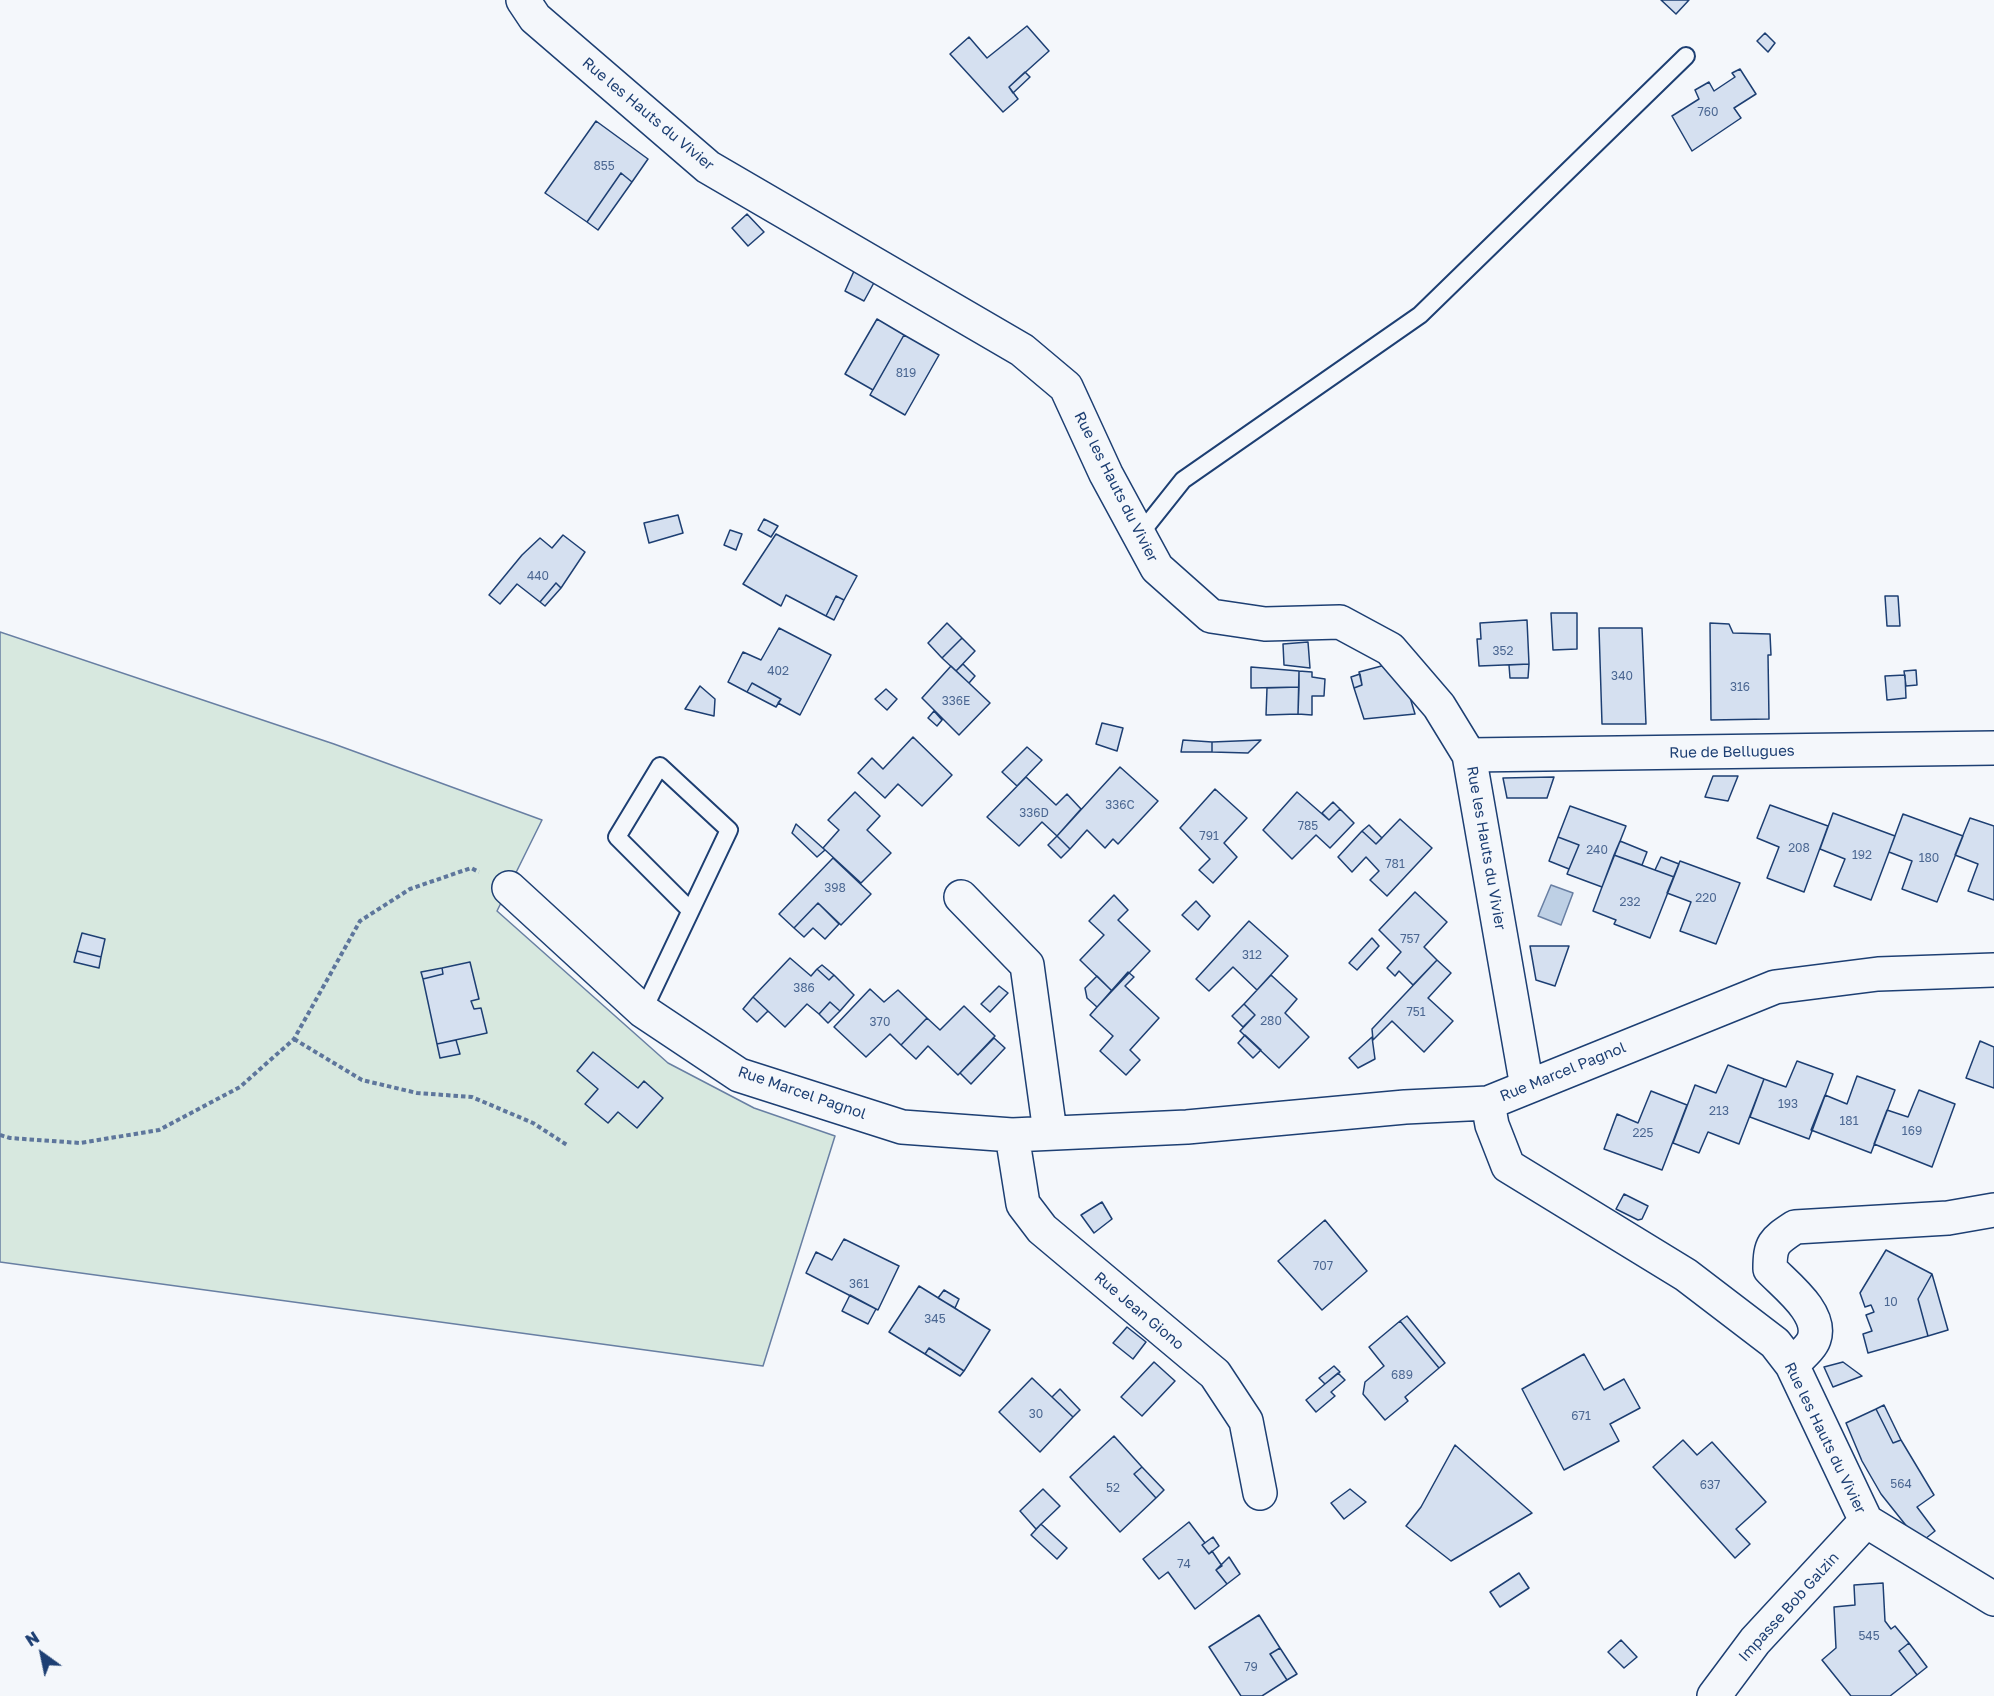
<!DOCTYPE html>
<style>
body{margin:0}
#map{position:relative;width:1994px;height:1696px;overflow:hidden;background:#f4f7fb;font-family:"Golos Text",sans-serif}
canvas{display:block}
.north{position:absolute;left:12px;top:1624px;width:60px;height:60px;-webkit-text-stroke:4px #f4f7fb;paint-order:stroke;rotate:327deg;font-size:16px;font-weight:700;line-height:24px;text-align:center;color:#1d3f73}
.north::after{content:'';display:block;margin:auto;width:21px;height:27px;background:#1d3f73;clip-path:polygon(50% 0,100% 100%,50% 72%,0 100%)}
</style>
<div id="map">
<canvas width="1994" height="1696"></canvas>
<div class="north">N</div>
</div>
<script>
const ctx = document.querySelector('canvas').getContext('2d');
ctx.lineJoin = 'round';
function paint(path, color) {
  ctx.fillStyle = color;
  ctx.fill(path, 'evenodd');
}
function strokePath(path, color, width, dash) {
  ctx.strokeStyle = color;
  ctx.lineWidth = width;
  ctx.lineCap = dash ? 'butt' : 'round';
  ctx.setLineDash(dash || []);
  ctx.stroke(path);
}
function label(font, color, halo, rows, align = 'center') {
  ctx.font = font + ' "Golos Text",sans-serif';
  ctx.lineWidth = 4.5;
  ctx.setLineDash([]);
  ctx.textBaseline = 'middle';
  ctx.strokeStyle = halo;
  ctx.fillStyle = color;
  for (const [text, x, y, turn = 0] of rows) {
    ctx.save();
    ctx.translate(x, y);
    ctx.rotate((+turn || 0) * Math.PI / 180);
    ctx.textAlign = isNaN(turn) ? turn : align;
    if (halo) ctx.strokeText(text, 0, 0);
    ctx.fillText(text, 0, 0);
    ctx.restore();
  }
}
const green = new Path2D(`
 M0,632L334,744L542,820L497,911L668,1063L754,1108L835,1136L763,1366L0,1262Z`);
const water = new Path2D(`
 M1551,885L1573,893L1561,925L1538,916Z`);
const building = new Path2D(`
 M1661,0H1689L1676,14Z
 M1027,26L1049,51L1009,87L1018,99L1003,112L950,54L969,37L987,58Z
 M1765,33L1775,43L1768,52L1757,41Z
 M1740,69L1756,94L1734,108L1741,118L1692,151L1672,116L1699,99L1695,90L1709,82L1714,91L1735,77L1732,73Z
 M1025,72L1030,77L1013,93L1009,87Z
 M596,121L648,159L632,182L621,173L587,222L545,193Z
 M621,173L632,182L598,230L587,222Z
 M747,214L764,232L748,246L732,228Z
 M855,269L876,279L864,301L845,291Z
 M877,319L904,335L873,390L845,374Z
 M904,335L939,355L905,415L870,395Z
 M678,515L683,533L649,543L644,523Z
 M764,519L778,526L771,537L758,530Z
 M730,530L742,534L736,550L724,545Z
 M776,534L857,576L844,600L836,596L826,616L786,595L781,606L743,584Z
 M563,535L585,552L561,588L556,583L540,602L517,584L500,604L489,595L522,555L540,538L552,548Z
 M556,583L561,588L545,606L540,602Z
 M836,596L844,600L834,620L826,616Z
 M1885,596H1898L1900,626H1887Z
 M1551,613H1577V649L1553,650Z
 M1527,620L1529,664L1479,666L1477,639H1481L1480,623Z
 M947,623L962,638L942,658L928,643Z
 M1710,623L1729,624L1733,633L1770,634L1771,655H1768L1769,719L1711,720Z
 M779,628L831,655L800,715L778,703L781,699L752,683L747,692L728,682L743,652L761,660Z
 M1599,628H1642L1646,724H1602Z
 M962,638L975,651L956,671L942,658Z
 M1308,642L1310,668L1284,665L1283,644Z
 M963,664L975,676L969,683L956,671Z
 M1389,664L1409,694L1415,714L1364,719L1354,688L1362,685L1359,672Z
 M1529,664L1528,678H1510L1509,665Z
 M951,666L990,703L959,735L922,698Z
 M1251,667L1299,671V687L1251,688Z
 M1916,670L1917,685L1906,686L1904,671Z
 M1299,671L1312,672V677L1325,679L1324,696H1312V715L1298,714Z
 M1360,674L1362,685L1354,688L1351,677Z
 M1905,675L1906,698L1887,700L1885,676Z
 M752,683L781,699L776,707L747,692Z
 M700,686L715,699L714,716L685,709Z
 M1299,687L1298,714L1266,715L1267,688Z
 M886,689L897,699L887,710L875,699Z
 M934,711L942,720L937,726L928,718Z
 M1102,723L1123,728L1117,751L1096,744Z
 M913,737L952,775L922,806L898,784L885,798L858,773L872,758L883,769Z
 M1183,740L1212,742V752H1181Z
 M1261,740L1248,753L1212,752V742Z
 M1027,747L1042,760L1017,786L1002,772Z
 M1120,767L1158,801L1118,844L1113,839L1105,848L1087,830L1070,849L1057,836Z
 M1713,776H1738L1728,801L1705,797Z
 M1026,777L1056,805L1067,794L1081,809L1057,836L1042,822L1019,846L987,817Z
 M1554,777L1547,798H1507L1503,778Z
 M1215,789L1247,818L1224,843L1237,857L1213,883L1199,870L1210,859L1180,828Z
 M855,792L880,816L867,830L891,853L861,883L823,848L839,830L828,820Z
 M1297,792L1329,820L1340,809L1354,823L1330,848L1316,835L1292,859L1263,830Z
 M1333,802L1340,809L1329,820L1322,813Z
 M1770,805L1828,826L1804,892L1767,878L1779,847L1757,838Z
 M1570,806L1626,826L1602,887L1567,874L1579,845L1558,837Z
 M1833,813L1895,836L1871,900L1834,886L1845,859L1820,849Z
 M1903,814L1963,836L1937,902L1902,889L1912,861L1889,852Z
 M1970,818L1994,826V900L1968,891L1978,864L1955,855Z
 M1400,819L1432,848L1387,896L1370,880L1379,871L1366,857L1352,872L1338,857L1362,831L1376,844Z
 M796,824L825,850L817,857L792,833Z
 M1369,825L1382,838L1376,844L1362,831Z
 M1057,836L1070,849L1061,858L1048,845Z
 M1558,837L1579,845L1569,869L1549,861Z
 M1620,841L1647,852L1642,865L1614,855Z
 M1614,855L1674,877L1650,938L1614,924L1616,920L1593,911Z
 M1661,857L1679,864L1674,877L1655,870Z
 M833,858L871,894L841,925L818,903L794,928L779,914Z
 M1680,861L1740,883L1716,944L1680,931L1691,902L1667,893Z
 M1415,892L1447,922L1424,947L1437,960L1413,985L1399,971L1395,976L1387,968L1401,952L1379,930Z
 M1114,895L1128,910L1118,920L1150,951L1112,991L1080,960L1104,935L1089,921Z
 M1196,901L1210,916L1198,930L1182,915Z
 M818,903L839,924L825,939L813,928L804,937L794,928Z
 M1249,921L1288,956L1257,990L1233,967L1209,991L1196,979Z
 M82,933L105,939L101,957L77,951Z
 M1372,938L1379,946L1357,970L1349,963Z
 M1530,946H1569L1555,986L1536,980Z
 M77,951L101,957L99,968L74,962Z
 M790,958L811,976L817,969L829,980L834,975L854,995L840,1011L830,1002L819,1014L807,1004L785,1027L753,997Z
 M1437,960L1451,973L1428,998L1453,1021L1424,1052L1392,1021L1373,1040L1372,1029Z
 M470,962L479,999L471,1001L474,1009L481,1008L487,1033L437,1044L423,979L443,974L442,968Z
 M822,965L834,975L829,980L817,969Z
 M442,968L443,974L423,979L421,972Z
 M1128,972L1134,977L1125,986L1159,1018L1130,1050L1140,1060L1126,1075L1100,1051L1113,1036L1090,1015Z
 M1271,975L1297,999L1285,1013L1309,1037L1279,1068L1240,1031L1255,1015L1244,1004Z
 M1097,976L1112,991L1097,1007L1087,998L1085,988Z
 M999,986L1008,993L990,1012L981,1004Z
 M870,989L884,1002L898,990L927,1018L901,1045L890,1034L866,1057L834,1027Z
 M753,997L768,1011L757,1022L743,1009Z
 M830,1002L840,1011L828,1023L819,1014Z
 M1244,1004L1255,1015L1243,1027L1232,1016Z
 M964,1006L995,1036L958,1075L928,1046L916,1059L901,1045L927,1018L940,1030Z
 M1245,1035L1261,1050L1253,1058L1238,1043Z
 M1372,1037L1375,1059L1358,1068L1349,1058Z
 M994,1038L1005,1048L971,1084L960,1073Z
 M456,1040L460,1054L440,1058L437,1044Z
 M1980,1041L1994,1047V1088L1966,1078Z
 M593,1052L638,1088L644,1081L663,1098L637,1128L618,1112L608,1123L585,1104L598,1089L577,1071Z
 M1797,1061L1833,1074L1809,1139L1750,1117L1764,1079L1786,1087Z
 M1728,1065L1764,1079L1739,1144L1708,1132L1699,1153L1673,1143L1695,1085L1716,1093Z
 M1857,1076L1895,1090L1871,1153L1811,1130L1825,1095L1847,1104Z
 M1919,1090L1955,1104L1932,1167L1874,1144L1887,1110L1908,1117Z
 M1651,1091L1687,1105L1662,1170L1604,1149L1617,1114L1638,1123Z
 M1624,1194L1648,1206L1642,1219L1638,1220L1616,1209Z
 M1102,1202L1112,1219L1094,1233L1081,1215Z
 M1325,1220L1367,1271L1322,1310L1278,1261Z
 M844,1239L899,1266L878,1310L806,1273L816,1252L832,1260Z
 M1886,1250L1932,1274L1918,1299L1928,1336L1868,1353L1863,1334L1872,1331L1866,1315L1874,1312L1871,1305L1865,1307L1860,1293Z
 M1932,1274L1948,1330L1928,1336L1918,1299Z
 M919,1286L990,1330L964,1371L929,1348L925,1354L889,1332Z
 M944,1290L959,1299L955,1308L938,1298Z
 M850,1295L876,1309L868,1324L842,1311Z
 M1407,1316L1445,1363L1439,1368L1400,1321Z
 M1400,1321L1439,1368L1405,1397L1408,1401L1385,1420L1363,1394L1365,1382L1384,1366L1369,1347Z
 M1127,1327L1146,1342L1133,1359L1113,1343Z
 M929,1348L964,1371L960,1376L925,1354Z
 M1584,1354L1604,1390L1624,1379L1640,1408L1610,1424L1619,1441L1564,1470L1522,1389Z
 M1154,1362L1175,1381L1142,1416L1121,1397Z
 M1843,1362L1862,1376L1833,1387L1824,1367Z
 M1334,1366L1340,1372L1325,1384L1319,1378Z
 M1338,1373L1345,1380L1331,1392L1335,1396L1316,1412L1306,1400Z
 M1032,1378L1073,1417L1040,1452L999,1412Z
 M1060,1389L1080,1410L1073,1417L1052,1397Z
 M1884,1405L1901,1440L1893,1443L1876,1409Z
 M1876,1409L1893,1443L1901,1440L1934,1495L1917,1507L1935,1531L1920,1543L1881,1494L1862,1461L1846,1423Z
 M1114,1436L1142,1467L1134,1474L1156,1498L1120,1532L1070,1477Z
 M1683,1440L1697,1455L1712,1442L1766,1502L1736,1529L1750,1544L1735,1558L1653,1467Z
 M1455,1445L1532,1513L1451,1561L1406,1526L1421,1507Z
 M1142,1467L1164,1490L1156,1498L1134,1474Z
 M1043,1489L1060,1506L1036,1529L1020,1511Z
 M1350,1489L1366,1502L1344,1519L1331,1503Z
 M1189,1522L1205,1543L1202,1545L1209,1554L1212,1551L1222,1566L1216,1570L1227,1584L1195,1609L1168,1572L1159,1579L1143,1559Z
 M1041,1524L1067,1548L1057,1559L1031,1535Z
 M1213,1537L1219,1546L1209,1554L1202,1545Z
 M1229,1557L1240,1574L1227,1584L1216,1570Z
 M1519,1573L1529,1588L1500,1607L1490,1592Z
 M1883,1583L1885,1621L1891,1629L1895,1626L1909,1643L1899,1651L1917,1675L1890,1696H1851L1822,1660L1836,1648L1834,1607L1855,1605L1854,1585Z
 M1259,1615L1280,1648L1270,1654L1287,1680L1262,1696H1241L1209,1647Z
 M1621,1640L1637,1657L1624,1668L1608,1652Z
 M1909,1643L1927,1667L1917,1675L1899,1651Z
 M1280,1648L1297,1674L1287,1680L1270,1654Z`);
const path = new Path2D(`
 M294,1039L362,1080L417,1093L472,1097L533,1123L567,1145
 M0,1135L10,1138L80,1143L159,1130L240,1087L294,1039L360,921L410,889L471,868L479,872`);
const lane = new Path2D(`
 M1140,534L1183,480L1420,315L1686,56
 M643,1011L729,830L660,766L617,837L690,910`);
const street = new Path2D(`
 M523,0L535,18L708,167L1022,350L1066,387L1106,474L1157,568L1211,616L1265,624L1340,622L1390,649L1439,706L1469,755L1527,1087
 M1469,755L1994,748
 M509,888L643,1011L739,1075L902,1127L1012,1135L1187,1127L1405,1107L1488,1103L1775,987L1878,974L1994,970
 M961,897L1027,965L1050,1132
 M1488,1103L1492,1125L1508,1166L1686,1275L1775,1343L1792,1365L1866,1521L1994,1599
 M1012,1135L1023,1204L1042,1229L1215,1374L1246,1421L1260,1493
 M1792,1365C1798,1358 1811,1348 1814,1339C1823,1313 1785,1285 1770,1269C1770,1243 1774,1241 1795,1227L1948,1218L1994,1210
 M1714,1696L1755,1641L1866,1521`);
const numberNames = [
 ["760",1708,112],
 ["855",604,166],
 ["819",906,373],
 ["440",538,576],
 ["352",1503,651],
 ["402",778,671],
 ["340",1622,676],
 ["316",1740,687],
 ["336E",956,701],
 ["336C",1120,805],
 ["336D",1034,813],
 ["785",1308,826],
 ["791",1209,836],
 ["208",1799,848],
 ["240",1597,850],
 ["192",1862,855],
 ["180",1929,858],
 ["781",1395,864],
 ["398",835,888],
 ["220",1706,898],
 ["232",1630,902],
 ["757",1410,939],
 ["312",1252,955],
 ["386",804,988],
 ["751",1416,1012],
 ["280",1271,1021],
 ["370",880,1022],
 ["193",1788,1104],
 ["213",1719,1111],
 ["181",1849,1121],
 ["169",1912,1131],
 ["225",1643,1133],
 ["707",1323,1266],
 ["361",859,1284],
 ["10",1891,1302],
 ["345",935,1319],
 ["689",1402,1375],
 ["30",1036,1414],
 ["671",1581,1416],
 ["564",1901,1484],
 ["637",1710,1485],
 ["52",1113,1488],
 ["74",1184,1564],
 ["545",1869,1636],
 ["79",1251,1667]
];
const streetNames = [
 ["Rue les Hauts du Vivier",648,114,40],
 ["Rue les Hauts du Vivier",1116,487,63],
 ["Rue de Bellugues",1732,752,-1],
 ["Rue les Hauts du Vivier",1486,848,80],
 ["Rue Marcel Pagnol",1563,1072,-22],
 ["Rue Marcel Pagnol",802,1093,19],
 ["Rue Jean Giono",1139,1311,40],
 ["Rue les Hauts du Vivier",1825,1438,64],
 ["Impasse Bob Galzin",1789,1607,-48]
];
paint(green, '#d7e8df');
strokePath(green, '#687fa3', 1.5);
paint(water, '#bed0e5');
strokePath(water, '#687fa3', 1.5);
paint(building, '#d5e0f0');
strokePath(building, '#1d3f73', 1.5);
strokePath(lane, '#1d3f73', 20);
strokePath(street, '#1d3f73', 36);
strokePath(path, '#5e769c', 4, [4.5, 3]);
strokePath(lane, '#f4f7fb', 16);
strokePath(street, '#f4f7fb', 33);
label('12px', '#4b6792', null, numberNames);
label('15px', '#1d3f73', '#f4f7fb', streetNames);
</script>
